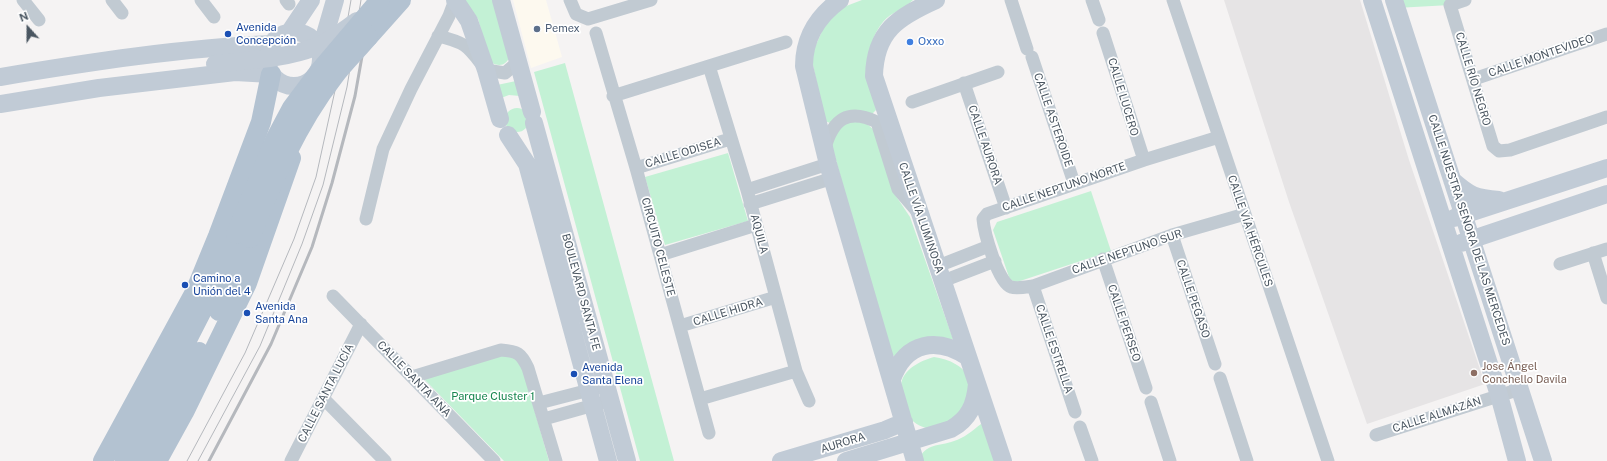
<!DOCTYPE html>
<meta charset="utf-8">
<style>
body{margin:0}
#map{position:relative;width:1607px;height:461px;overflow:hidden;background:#f5f3f3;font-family:"Public Sans",sans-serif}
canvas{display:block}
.north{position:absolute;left:8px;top:8px;width:40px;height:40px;-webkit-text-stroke:3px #fff;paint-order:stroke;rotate:339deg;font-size:11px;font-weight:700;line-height:16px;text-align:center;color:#4a5661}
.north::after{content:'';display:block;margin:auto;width:14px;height:18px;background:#4a5661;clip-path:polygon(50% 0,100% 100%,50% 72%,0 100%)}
</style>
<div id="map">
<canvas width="1607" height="461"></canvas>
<div class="north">N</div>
</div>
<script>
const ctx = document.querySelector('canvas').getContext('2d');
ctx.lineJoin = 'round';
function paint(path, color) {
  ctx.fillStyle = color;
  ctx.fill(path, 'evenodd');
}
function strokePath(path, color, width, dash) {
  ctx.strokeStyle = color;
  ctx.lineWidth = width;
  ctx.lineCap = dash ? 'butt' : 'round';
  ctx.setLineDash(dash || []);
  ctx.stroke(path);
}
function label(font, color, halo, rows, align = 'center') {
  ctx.font = font + ' "Public Sans",sans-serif';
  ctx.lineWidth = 3.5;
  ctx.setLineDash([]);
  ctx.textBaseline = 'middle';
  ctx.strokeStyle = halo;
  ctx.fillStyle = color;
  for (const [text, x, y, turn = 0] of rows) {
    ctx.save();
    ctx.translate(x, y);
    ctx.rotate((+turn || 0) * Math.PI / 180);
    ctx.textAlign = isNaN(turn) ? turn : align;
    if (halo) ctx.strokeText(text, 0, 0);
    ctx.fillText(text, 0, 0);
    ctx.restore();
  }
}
const commercial = new Path2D(`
 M513,0H546L562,57L531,68Z`);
const education = new Path2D(`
 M1224,0H1360L1409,160L1485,384L1367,424L1289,202Z`);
const green = new Path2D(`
 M465,0H495L510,56C506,66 499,67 490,62L478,19Z
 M862,0H913C905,9 891,12 883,22C861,49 872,78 876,110L872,114L830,123L825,121L811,56L827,20L841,8Z
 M1394,0H1465L1450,5L1396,8Z
 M565,63L674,461H640L534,72Z
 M516,81L520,96L509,95L501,98L497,85Z
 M505 120a12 12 0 1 1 24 0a12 12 0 1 1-24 0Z
 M855,120L865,122L875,131L894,193L910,217L953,339L949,343L897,357L889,354L831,142L842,124Z
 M728,153L748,221L665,245L645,177Z
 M1091,191L1111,251L1017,282L1010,280L993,230L997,222Z
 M499,356H512L521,363L549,461H504L424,379Z
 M934,357C948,359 967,366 970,383C971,390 965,409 963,416C954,420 941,428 931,429C925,429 913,423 910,418C908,414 900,389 901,385C903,369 920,361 934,357Z
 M981,424L987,429L998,461H918C926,442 938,447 954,441C964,438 972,431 981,424Z`);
const street = new Path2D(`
 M23,0L39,20
 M112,0L122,13
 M201,0L214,17
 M286,0L289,4
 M570,0L576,14L588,19L651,0
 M1011,0L1027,49
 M1092,0L1099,20
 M1173,0L1328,461
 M1465,0L1450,5L1493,146L1499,151L1510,150L1607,117
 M596,33L636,168L709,433
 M1103,33L1144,160
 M438,36C468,43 468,47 486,70L505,73L518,62
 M1032,57L1074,183
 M709,66L747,190L796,371L809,401
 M1474,79L1607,34
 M964,83L1006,208
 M613,96L786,42
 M912,102L998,72
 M1219,137L1144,160L987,214L983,219C984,232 998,283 1011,287C1017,289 1026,287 1033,286L1172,235L1245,214
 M825,148C833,119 848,108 877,122L898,189L916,210
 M636,168L730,139
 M747,190L828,164
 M750,204L833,178
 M366,219L383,149L411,89L449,16L455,0
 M1172,235L1215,364
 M1593,253L1607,298
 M660,255L756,225
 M1103,259L1146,388
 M1560,264L1607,249
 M938,266L989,246
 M943,281L995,261
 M1033,286L1075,412
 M333,296L494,461
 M680,326L776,297
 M412,377L501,350C517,351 521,353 528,368L556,461
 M1220,378L1247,461
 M323,398L385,461
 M700,399L796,371
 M1151,402L1170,461
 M539,403L597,388
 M544,419L601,403
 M1080,427L1092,461
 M1376,435L1520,389
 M291,461L361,324`);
const secondary = new Path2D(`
 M455,0L469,21L486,70L500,119
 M501,0L532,112
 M840,0C818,16 804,38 804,66L828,164L915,461
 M936,0C898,17 875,31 874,76L1003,461
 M1372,0L1499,395L1517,461
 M1394,0L1543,461
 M267 59a27 27 0 1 1 54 0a27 27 0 1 1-54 0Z
 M289,33L311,0
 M320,52L335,0
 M0,77C90,62 181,48 272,44
 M0,104L99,88L235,72L271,74
 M534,123L627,461
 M508,135L527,164L608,461
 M1452,180C1470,196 1475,198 1499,200
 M1454,218L1607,168
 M1461,243L1607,194
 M892,379C906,341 937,337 968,357
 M781,461L885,430L904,422
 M846,461L951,429C969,419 975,405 977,384`);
const primary = new Path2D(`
 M368,37L401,0
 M219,311L250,238
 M103,461L195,292L218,236L261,122L271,74
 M125,461L213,289L236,234
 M139,461L199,352
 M157,461L184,412L247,283L291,158`);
const tram = new Path2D(`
 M187,461L245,353L294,239L316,177L336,86L351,0
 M198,461L260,346L302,244L323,185L347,87L361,0`);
const rail = new Path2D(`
 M209,461L271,344L312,247L332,183L355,96L372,0`);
const secondaryBridge = new Path2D(`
 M215,64C248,60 284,59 315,47C331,41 344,30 357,21`);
const primaryBridge = new Path2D(`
 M236,234L275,140L292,108L319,72L380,0
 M250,238C272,182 296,125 334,76C344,63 357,50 368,37`);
const markers = [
 [537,29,4,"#5c6f8a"],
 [228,34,4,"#1a4fb4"],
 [910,42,4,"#3f7fe0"],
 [185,285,4,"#1a4fb4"],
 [247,313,4,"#1a4fb4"],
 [1474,373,4,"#8d6e63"],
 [574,374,4,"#1a4fb4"]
];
const transitNames = [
 ["Avenida",236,28],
 ["Concepción",236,41],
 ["Camino a",193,279],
 ["Unión del 4",193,292],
 ["Avenida",255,307],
 ["Santa Ana",255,320],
 ["Avenida",582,368],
 ["Santa Elena",582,381]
];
const serviceNames = [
 ["Pemex",545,29]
];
const shopNames = [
 ["Oxxo",918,42]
];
const streetNames = [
 ["CALLE MONTEVIDEO",1541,56,-19],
 ["CALLE RÍO NEGRO",1473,79,73],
 ["CALLE LUCERO",1123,97,73],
 ["CALLE ASTEROIDE",1053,120,71],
 ["CALLE AURORA",985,145,71],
 ["CALLE ODISEA",683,153,-17],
 ["CALLE NEPTUNO NORTE",1064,187,-19],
 ["CALLE VÍA LUMINOSA",921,218,71],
 ["CALLE NUESTRA SEÑORA DE LAS MERCEDES",1469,230,72],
 ["CALLE VÍA HÉRCULES",1250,231,71],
 ["AQUILA",759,234,75],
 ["CIRCUITO CELESTE",658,247,75],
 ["CALLE NEPTUNO SUR",1127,252,-19],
 ["BOULEVARD SANTA FE",581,292,75],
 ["CALLE PEGASO",1193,299,71],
 ["CALLE HIDRA",728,312,-17],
 ["CALLE PERSEO",1124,323,71],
 ["CALLE ESTRELLA",1054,349,71],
 ["CALLE SANTA ANA",414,379,46],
 ["CALLE SANTA LUCÍA",326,393,-63],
 ["CALLE ALMAZÁN",1437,415,-18],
 ["AURORA",843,443,-17]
];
const educationNames = [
 ["Jose Ángel",1482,367],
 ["Conchello Davila",1482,380]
];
const parkNames = [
 ["Parque Cluster 1",493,397]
];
paint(commercial, '#fdf9ef');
paint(education, '#e6e4e5');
paint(green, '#c3f1d5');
strokePath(street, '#c1cad2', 13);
strokePath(secondary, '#c1cbd6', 18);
strokePath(primary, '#b3c2d1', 20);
strokePath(tram, '#b5b8bd', 1);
strokePath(rail, '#b5b8bd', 3);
strokePath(secondaryBridge, '#c1cbd6', 18);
strokePath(primaryBridge, '#b3c2d1', 20);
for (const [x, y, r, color] of markers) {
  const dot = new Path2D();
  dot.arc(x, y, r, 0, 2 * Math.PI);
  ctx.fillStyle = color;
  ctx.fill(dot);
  strokePath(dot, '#fff', 1.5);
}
label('11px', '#164399', '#fff', transitNames, 'left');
label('11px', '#4e5e75', '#fff', serviceNames, 'left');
label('11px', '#366cbe', '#fff', shopNames, 'left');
label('11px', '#4a5661', '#fff', streetNames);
label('11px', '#785e54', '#fff', educationNames, 'left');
label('11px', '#17864f', '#fff', parkNames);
</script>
